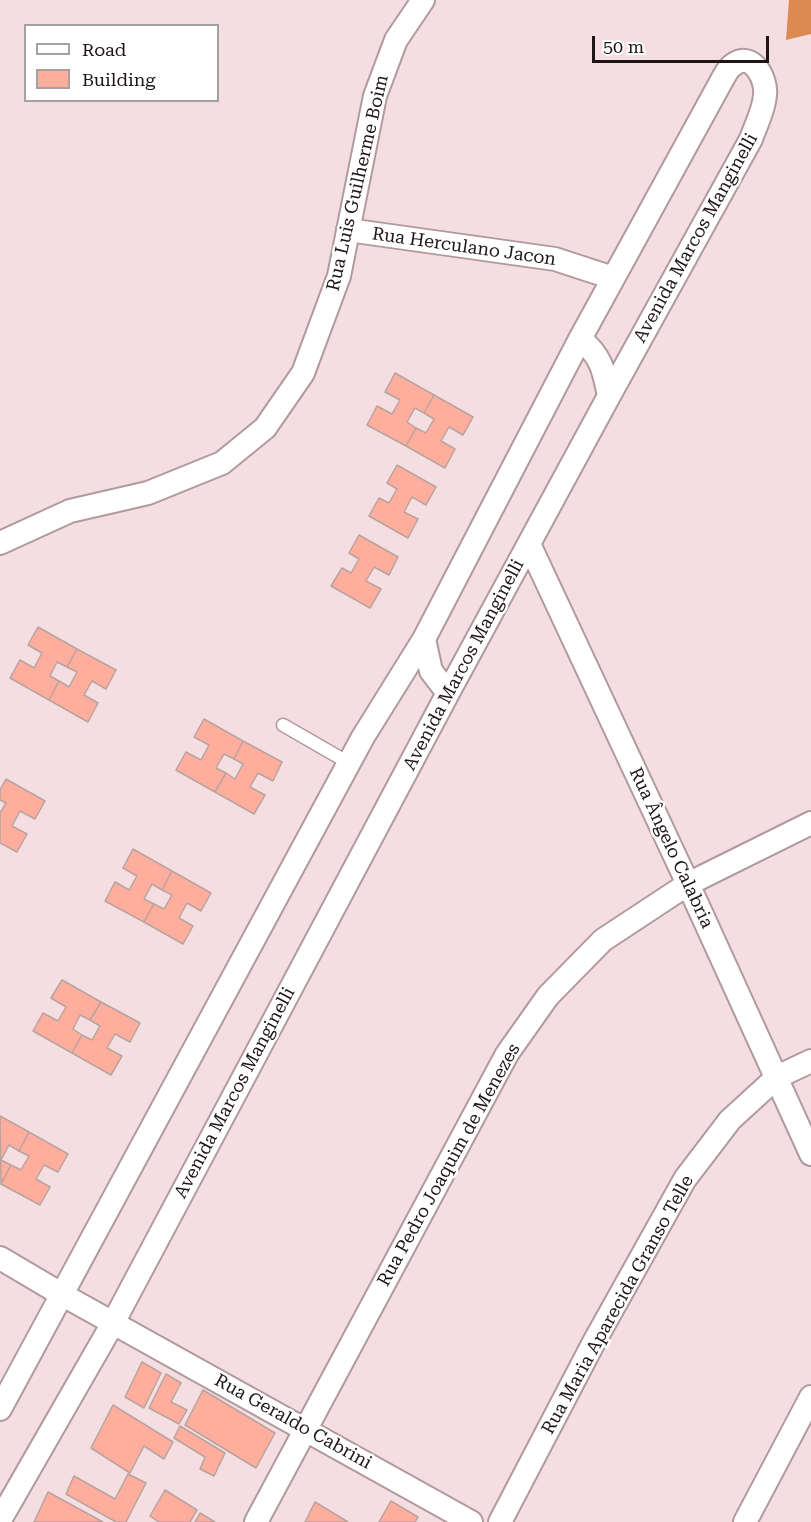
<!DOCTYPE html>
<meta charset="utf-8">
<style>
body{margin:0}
#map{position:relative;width:811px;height:1522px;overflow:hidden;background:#f5dee1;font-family:"Roboto Serif",serif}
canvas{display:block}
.legend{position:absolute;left:24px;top:24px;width:195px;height:78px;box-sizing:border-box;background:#fff;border:2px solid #a5a1a2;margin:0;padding:8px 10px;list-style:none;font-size:18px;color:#1d1516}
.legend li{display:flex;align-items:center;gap:12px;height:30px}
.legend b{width:30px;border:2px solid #a5a1a2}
.scale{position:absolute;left:592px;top:36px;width:177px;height:27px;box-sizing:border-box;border:3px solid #1d1516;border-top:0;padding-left:8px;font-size:18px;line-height:21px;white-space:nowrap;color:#1d1516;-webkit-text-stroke:4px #fff;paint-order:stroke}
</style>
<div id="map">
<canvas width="811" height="1522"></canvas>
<ul class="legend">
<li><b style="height:8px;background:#fff"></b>Road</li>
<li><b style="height:16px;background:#ffad9d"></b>Building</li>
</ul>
<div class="scale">50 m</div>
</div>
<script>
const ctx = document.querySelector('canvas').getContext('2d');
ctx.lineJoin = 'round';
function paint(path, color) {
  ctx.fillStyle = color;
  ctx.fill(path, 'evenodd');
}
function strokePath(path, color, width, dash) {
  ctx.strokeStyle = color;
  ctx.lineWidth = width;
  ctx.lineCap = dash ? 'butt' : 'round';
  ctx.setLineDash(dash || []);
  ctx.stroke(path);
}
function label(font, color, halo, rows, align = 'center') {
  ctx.font = font + ' "Roboto Serif",serif';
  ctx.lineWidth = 5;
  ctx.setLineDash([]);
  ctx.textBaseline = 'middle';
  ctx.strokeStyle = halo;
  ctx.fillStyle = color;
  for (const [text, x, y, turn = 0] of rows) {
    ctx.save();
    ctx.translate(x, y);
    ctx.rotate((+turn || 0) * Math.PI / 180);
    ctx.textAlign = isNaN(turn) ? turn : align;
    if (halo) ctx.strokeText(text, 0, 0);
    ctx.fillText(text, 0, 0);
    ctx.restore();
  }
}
const forest = new Path2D(`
 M789,0H811V34L786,40Z`);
const building = new Path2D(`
 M395,373L434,395L424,413L415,408L407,422L416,428L406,446L367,425L377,406L392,414L400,400L385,392Z
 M434,395L473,417L463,435L449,427L441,441L455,449L445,468L406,446L416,428L426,433L434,419L424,413Z
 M397,465L436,487L426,505L412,497L404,512L418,519L408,538L369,516L379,498L389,503L397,489L387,483Z
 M359,535L398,557L389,575L374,567L366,581L381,589L370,608L331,586L342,568L351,573L359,559L349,553Z
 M38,627L77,649L67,667L57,662L50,676L59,681L49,700L10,678L20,660L34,668L42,653L28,645Z
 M77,649L116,670L106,689L92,681L84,695L98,703L88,722L49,700L59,681L69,687L77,672L67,667Z
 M204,719L243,741L234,759L224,754L216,768L226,773L215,792L176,770L186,752L201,760L209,745L194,737Z
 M243,741L282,762L273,781L258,773L250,787L265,795L254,814L215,792L226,773L235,779L243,764L234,759Z
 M6,779L45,801L35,819L20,811L12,826L27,834L17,852L0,843V813L6,803L0,800V790Z
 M133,849L172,871L162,890L152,884L144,899L154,904L144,922L105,901L115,882L129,890L137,876L123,868Z
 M172,871L211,893L201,911L187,903L179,918L193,926L183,944L144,922L154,904L164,909L172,895L162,890Z
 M62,980L101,1002L90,1020L80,1015L73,1029L82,1035L72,1053L33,1031L43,1013L58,1021L66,1007L51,998Z
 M101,1002L140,1023L130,1042L115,1034L107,1048L122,1056L111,1075L72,1053L82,1035L92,1040L100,1026L90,1020Z
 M0,1116L29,1132L19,1151L9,1145L1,1160L11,1165L1,1184Z
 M29,1132L68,1154L58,1172L44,1165L36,1179L50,1187L40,1205L1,1184L11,1165L21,1170L29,1156L19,1151Z
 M142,1362L161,1373L144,1408L125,1397Z
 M166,1374L181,1383L171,1402L187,1410L179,1424L149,1408Z
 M203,1390L275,1433L256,1468L185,1425Z
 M113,1405L173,1442L164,1459L144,1446L130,1473L91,1448Z
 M180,1426L225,1453L214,1476L200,1469L205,1457L174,1438Z
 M128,1474L146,1483L126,1522H116L66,1494L74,1476L115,1499Z
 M165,1490L197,1510L190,1522H159L150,1516Z
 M48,1492L103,1522H34Z
 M391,1501L418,1517L415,1522H379Z
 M315,1502L348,1522H305Z
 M200,1513L215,1522H195Z`);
const lane = new Path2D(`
 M283,725L349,763`);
const street = new Path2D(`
 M348,230L555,259L613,278
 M580,339C601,355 604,371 609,396
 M0,543L70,511L148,493L222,463L265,428L303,373L339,276L375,96L396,40L423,0
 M529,544L688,884L811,1154
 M424,639L431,671L448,693
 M0,1258L61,1294L471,1522
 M0,1409L363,737L424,639L580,339L722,80C725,75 728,68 733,65C752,50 767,79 765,95C764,110 756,125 751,139L609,396L448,693L113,1323L0,1520
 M256,1522L507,1054L548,996L603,940L688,884L811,823
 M500,1522L594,1342L685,1179L730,1120L777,1077L811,1061
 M745,1522L811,1397`);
const streetNames = [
 ["Rua Luis Guilherme Boim",358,183,-77],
 ["Avenida Marcos Manginelli",696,238,-61],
 ["Rua Herculano Jacon",464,247,8],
 ["Avenida Marcos Manginelli",464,665,-62],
 ["Rua Ângelo Calabria",671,848,65],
 ["Avenida Marcos Manginelli",235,1093,-62],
 ["Rua Pedro Joaquim de Menezes",449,1165,-61],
 ["Rua Maria Aparecida Granso Telle",618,1305,-61],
 ["Rua Geraldo Cabrini",293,1422,29]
];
paint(forest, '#dd8952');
paint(building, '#ffad9d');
strokePath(building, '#b8a39f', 1.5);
strokePath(lane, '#b09a9d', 15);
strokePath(street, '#b09a9d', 26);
strokePath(lane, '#fff', 12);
strokePath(street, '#fff', 22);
label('18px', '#1d1516', '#fff', streetNames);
</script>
